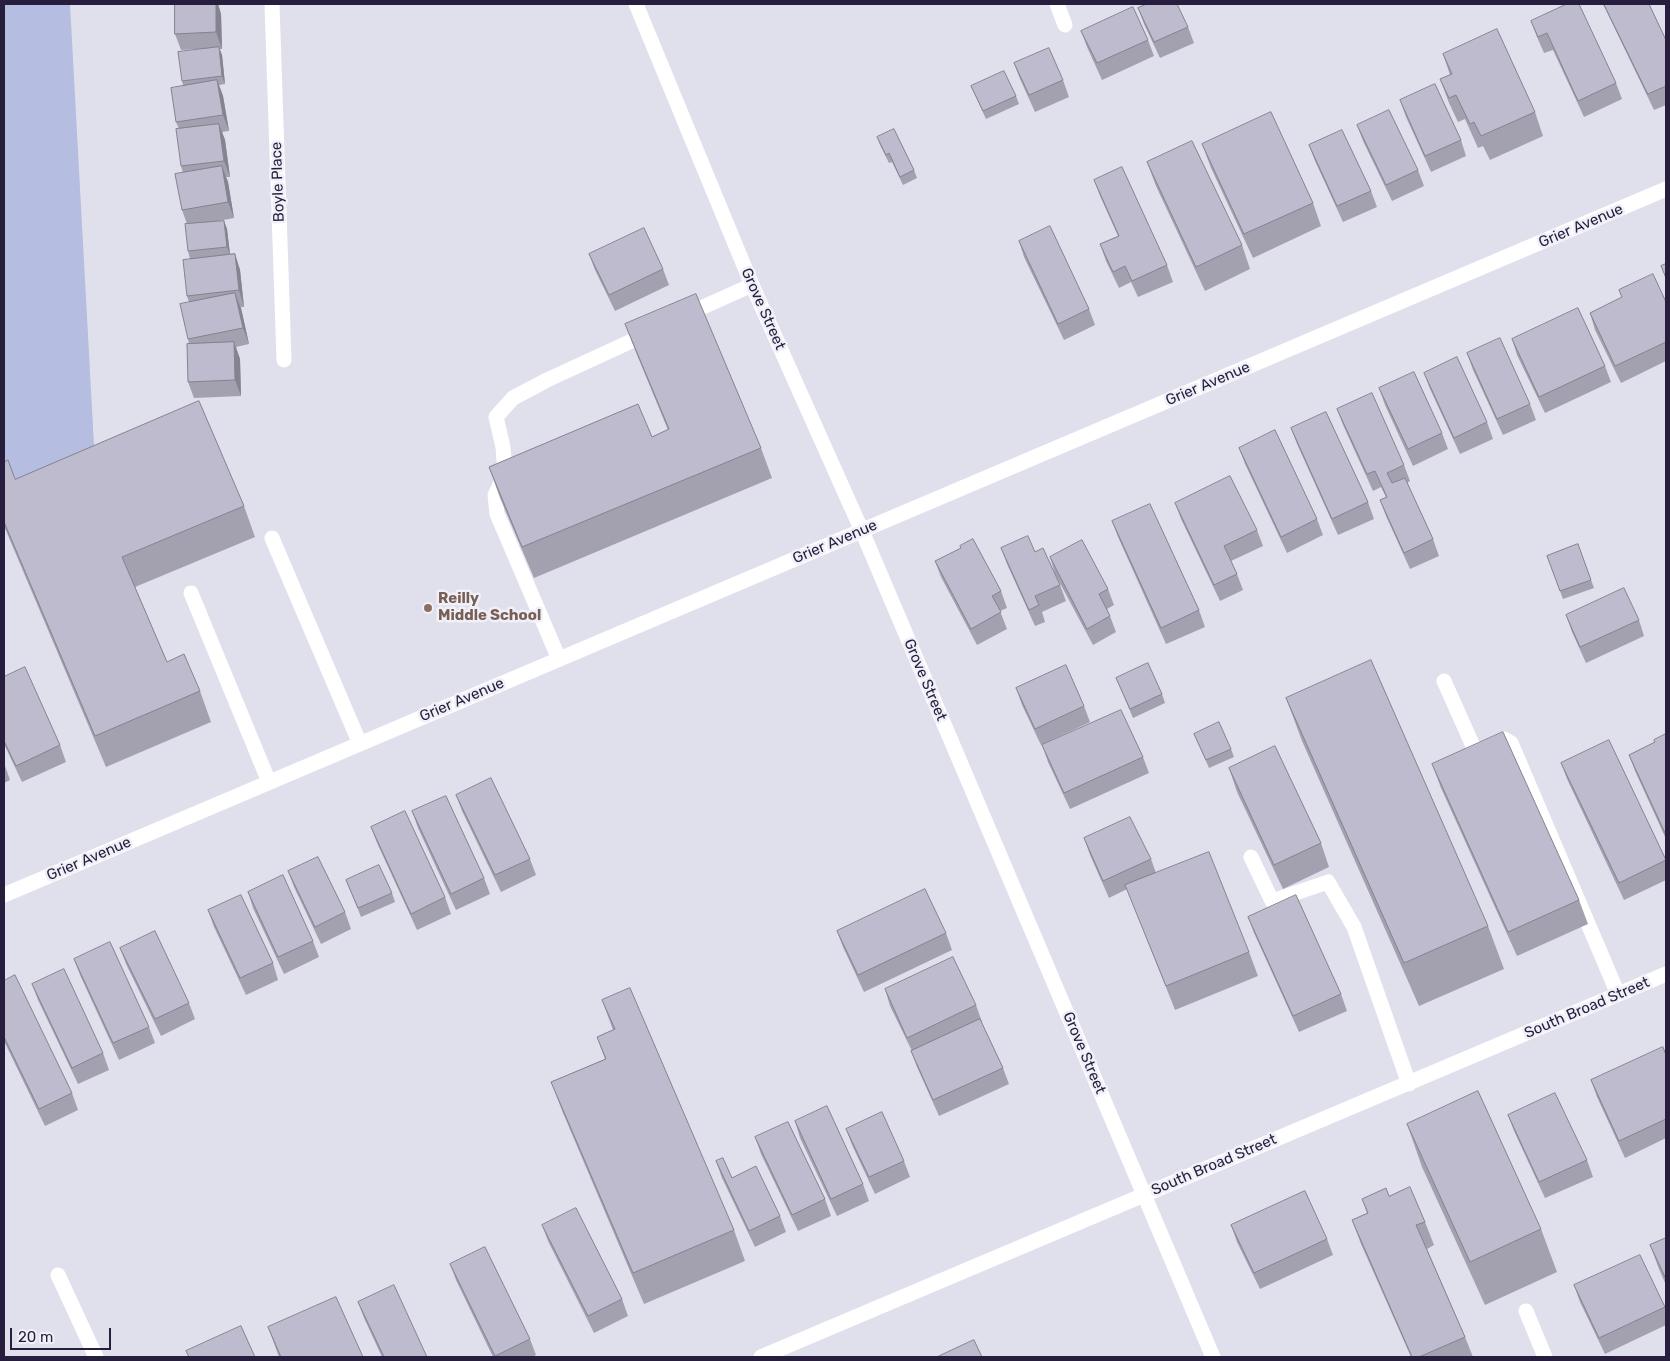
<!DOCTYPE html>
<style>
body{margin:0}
#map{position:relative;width:1670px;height:1361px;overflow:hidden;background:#e0dfec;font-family:Rubik,sans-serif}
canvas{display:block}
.frame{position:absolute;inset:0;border:5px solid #271e3e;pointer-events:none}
.scale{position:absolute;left:10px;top:1328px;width:101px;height:22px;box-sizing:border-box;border:2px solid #271e3e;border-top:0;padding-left:6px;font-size:15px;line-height:18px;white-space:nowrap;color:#271e3e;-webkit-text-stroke:4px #f0f0f8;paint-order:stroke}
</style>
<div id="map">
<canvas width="1670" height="1361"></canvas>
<div class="frame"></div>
<div class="scale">20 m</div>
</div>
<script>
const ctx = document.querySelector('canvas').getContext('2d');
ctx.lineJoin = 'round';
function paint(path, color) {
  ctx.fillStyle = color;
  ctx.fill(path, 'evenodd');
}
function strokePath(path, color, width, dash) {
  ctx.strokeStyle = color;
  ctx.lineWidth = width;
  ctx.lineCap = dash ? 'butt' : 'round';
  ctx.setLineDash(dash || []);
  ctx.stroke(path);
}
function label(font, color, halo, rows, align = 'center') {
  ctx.font = font + ' Rubik,sans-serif';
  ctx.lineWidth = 5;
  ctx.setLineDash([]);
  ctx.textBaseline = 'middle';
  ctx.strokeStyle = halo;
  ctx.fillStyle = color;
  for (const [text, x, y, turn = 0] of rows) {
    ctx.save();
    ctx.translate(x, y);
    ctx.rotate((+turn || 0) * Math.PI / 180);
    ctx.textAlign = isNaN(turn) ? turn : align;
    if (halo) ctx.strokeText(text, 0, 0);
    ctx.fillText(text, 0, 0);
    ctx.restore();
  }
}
const green = new Path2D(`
 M4,4H70L95,464L4,486Z`);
const minor = new Path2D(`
 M272,4L284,360
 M636,4L752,285L862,531L1213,1357
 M1057,4L1065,25
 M683,316L752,285
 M272,538L360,744
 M191,593L269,782
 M559,659L497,514L495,495L505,474L503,447L496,417L513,398L547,380L649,333
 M1444,681L1473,746L1479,751L1504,739L1511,743L1618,994
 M1251,857L1272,901L1328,882L1354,927L1409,1084
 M4,895L1666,189
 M58,1275L96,1357
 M1526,1311L1545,1357
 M761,1357L1666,974`);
const wall = new Path2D(`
 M175,4H218L221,14L222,49H219L222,55L225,84L219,85L223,96L229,131L222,132L225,140L230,177H226L228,182L234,218L213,222L224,221L227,229L230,254H235L240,270L244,307H241L249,344L236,347L240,359L241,396L194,398L188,382L189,344L188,339L189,302L187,296L190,259L188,251L187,224L182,210L183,173L181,166L179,129L176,122L183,85L182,81L201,49L181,50L175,34Z
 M1603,4H1649L1666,40V105L1654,110Z
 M1138,8L1188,27L1194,43L1160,58L1144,24Z
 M1531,21L1616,83L1622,99L1584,117L1553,50L1544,53L1537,37Z
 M1081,31L1148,40L1154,56L1102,80L1087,47Z
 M1443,54L1535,112L1543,136L1490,160L1483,146L1478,148L1465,119L1458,122L1449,103L1440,79L1450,75Z
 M1014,63L1063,80L1069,97L1035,112L1020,79Z
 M971,86L1016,96L1019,104L986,119Z
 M1400,100L1461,140L1466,156L1431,172L1406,117Z
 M1357,125L1418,170L1424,186L1392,201L1363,141Z
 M877,137L914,170L917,178L903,185L892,162L889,163L880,145Z
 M1202,144L1313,203L1321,226L1253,258L1211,168Z
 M1309,145L1371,191L1377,207L1343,222L1315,161Z
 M1147,162L1242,245L1250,269L1205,291L1156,186Z
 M1094,180L1167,265L1173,282L1138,297L1131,282L1119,288L1106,261L1100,244L1118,236L1100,196Z
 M1019,241L1089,309L1095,325L1064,340L1024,257Z
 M589,254L663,269L669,285L615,311L595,270Z
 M1619,290L1666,302V361L1621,383L1595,330L1590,313L1622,298Z
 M625,324L761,448L772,478L534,578L500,498L489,467L652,437L668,430L637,355Z
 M1512,339L1605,366L1611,382L1545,413L1517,355Z
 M1467,353L1530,404L1536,420L1503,435L1473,370Z
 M1424,373L1487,422L1493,439L1460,454L1430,389Z
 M1379,388L1442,433L1448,449L1413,466L1385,405Z
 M1337,409L1404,465L1410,481L1407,483L1433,539L1439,556L1410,569L1386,516L1380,500L1386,497L1381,487L1373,491L1343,425Z
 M1291,428L1368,502L1374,519L1338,535L1297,444Z
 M1239,448L1317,519L1323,535L1287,553L1245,464Z
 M4,462L15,479L244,506L255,537L135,587L167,662L200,691L211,722L106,767L4,526Z
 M1175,503L1257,530L1263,546L1231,561L1237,574L1243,590L1220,601L1181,519Z
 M1112,521L1199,610L1205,627L1166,644L1118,537Z
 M1578,544L1594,588L1563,599L1547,556Z
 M1001,548L1035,552L1060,585L1066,601L1042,612L1045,622L1035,626L1007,564Z
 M1050,557L1108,589L1114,605L1107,609L1110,616L1116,632L1093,645L1055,574Z
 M935,561L1001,591L1007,608L1000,611L1007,629L977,645L941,577Z
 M1566,615L1639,620L1644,636L1586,663L1572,632Z
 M4,677L60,745L66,762L22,782L4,744Z
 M1116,678L1162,694L1165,703L1133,718Z
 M1016,688L1084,706L1090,722L1041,745L1022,705Z
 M1286,698L1488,926L1504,969L1419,1006L1302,741Z
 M1194,734L1231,749L1234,757L1209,768Z
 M1666,734V839L1635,771L1629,755L1655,742Z
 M1042,745L1143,757L1149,773L1070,809L1048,762Z
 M4,763L10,780L4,783Z
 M1561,763L1666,860V880L1624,900L1567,779Z
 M1432,764L1579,900L1588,924L1517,956L1441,788Z
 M1229,768L1321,843L1329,867L1283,889L1237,792Z
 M456,795L530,859L536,875L501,892L462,811Z
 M412,811L484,878L490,894L456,910L418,828Z
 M371,827L445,897L451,914L417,930L377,843Z
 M1084,838L1151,859L1156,873L1249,952L1258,976L1175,1010L1127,889L1109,898L1090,855Z
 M288,871L345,912L351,929L321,944L294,887Z
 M346,880L392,893L395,902L361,917Z
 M248,892L313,941L319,957L284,974L253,908Z
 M208,910L273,963L278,980L246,995L214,927Z
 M1248,917L1341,994L1347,1011L1299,1032L1254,933Z
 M837,931L946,933L952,950L864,992L843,947Z
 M120,948L189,1003L195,1019L161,1036L126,964Z
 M74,959L149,1027L155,1043L119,1060L80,975Z
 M4,981L72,1093L78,1110L45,1126L4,1041Z
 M32,984L103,1053L109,1070L78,1084L38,1000Z
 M885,989L976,1005L982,1022H981L1003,1068L1009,1084L939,1116L917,1067L911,1051H912L890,1006Z
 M602,1000L734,1230L745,1261L644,1304L563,1113L551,1082L605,1059L597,1037L613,1030Z
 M1666,1055V1138L1625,1158L1597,1097L1591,1080Z
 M1508,1115L1587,1160L1593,1177L1545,1198L1514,1131Z
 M795,1121L863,1184L869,1201L837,1216L800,1138Z
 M1407,1124L1541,1229L1557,1272L1485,1305L1422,1167Z
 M846,1129L904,1161L910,1177L875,1194L852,1145Z
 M755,1137L825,1199L831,1216L798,1231L761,1154Z
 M716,1161L732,1178L780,1216L786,1232L755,1247L722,1178Z
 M1389,1196L1425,1222L1434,1245L1427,1249L1465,1337L1473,1357H1411L1361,1244L1352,1220L1367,1213L1362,1199Z
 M542,1225L622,1299L628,1316L594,1333L548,1241Z
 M1231,1225L1327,1239L1333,1255L1260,1289L1237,1242Z
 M1666,1238V1285L1659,1269L1650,1245Z
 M450,1264L530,1339L536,1355L532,1357H493L456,1280Z
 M1574,1285L1665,1307L1666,1312V1325L1605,1354L1580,1302Z
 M358,1302L427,1357H382L364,1318Z
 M268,1327L363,1357H279Z`);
const shadedWall = new Path2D(`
 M216,4H218L221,14L222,49L216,32Z
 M219,47L222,55L225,84L222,76Z
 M217,80L223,96L229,131L223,115Z
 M219,124L225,140L230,177L224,161Z
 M222,166L228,182L234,218L228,202Z
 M224,221L227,229L230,255L227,247Z
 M235,254L240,270L244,307L239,290Z
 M235,293L241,309L249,344L243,328Z
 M234,342L240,359L241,396L235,380Z`);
const building = new Path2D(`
 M175,4H216V32L175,34Z
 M1147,4H1177L1188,27L1154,42L1138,8Z
 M1567,4H1579L1616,83L1578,101L1547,33L1538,37L1531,21Z
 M1604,4H1649L1666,40V86L1648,94Z
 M1133,7L1148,40L1097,63L1081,31Z
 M1497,29L1535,112L1481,136L1474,122L1470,124L1456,95L1449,98L1440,79L1452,74L1443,54Z
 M219,47L222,76L182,81L178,52Z
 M1049,48L1063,80L1029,95L1014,63Z
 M1004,71L1016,96L983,111L971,86Z
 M217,80L223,115L176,122L171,88Z
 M1435,84L1461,140L1425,156L1400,100Z
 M1389,110L1418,170L1386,185L1357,125Z
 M1271,112L1313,203L1244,234L1202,144Z
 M219,124L224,161L181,166L176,129Z
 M894,129L914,170L900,177L889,153L886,155L877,137Z
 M1342,130L1371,191L1337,206L1309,145Z
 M1192,141L1242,245L1196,267L1147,162Z
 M222,166L228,202L182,210L175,174Z
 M1122,167L1167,265L1132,281L1125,266L1113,272L1100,244L1119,236L1094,180Z
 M224,221L227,247L188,251L185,224Z
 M1050,226L1089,309L1058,324L1019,241Z
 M644,228L663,269L609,295L589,254Z
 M235,254L239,290L187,296L183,260Z
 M1666,264V278L1661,266Z
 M1653,274L1666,302V342L1615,366L1590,313L1622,297L1619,290Z
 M235,293L243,328L188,339L180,304Z
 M696,294L761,448L522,547L489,467L638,404L652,437L669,429L625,324Z
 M1578,308L1605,366L1539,397L1512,339Z
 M1500,338L1530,404L1497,419L1467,353Z
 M234,342L235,380L188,382L187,344Z
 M1457,357L1487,422L1454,438L1424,373Z
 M1414,372L1442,433L1408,449L1379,388Z
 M1372,393L1404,465L1387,473L1392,483L1405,478L1433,539L1404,553L1380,500L1387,497L1375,471L1367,474L1337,409Z
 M199,401L244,506L122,557L167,662L184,654L200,691L95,736L4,522V462L8,460L15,479Z
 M1326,412L1368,502L1332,519L1291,428Z
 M1275,430L1317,519L1281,537L1239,448Z
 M1230,476L1257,530L1224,546L1237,574L1214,585L1175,503Z
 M1150,504L1199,610L1161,628L1112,521Z
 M1028,536L1035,552L1043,548L1060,585L1035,596L1039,605L1029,610L1001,548Z
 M973,539L1001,591L992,596L1001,612L971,629L935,561L961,548L960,546Z
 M1082,540L1108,589L1099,594L1110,616L1087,629L1050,557Z
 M1578,544L1591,580L1560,591L1547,556Z
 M1624,588L1639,620L1580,647L1566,615Z
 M1371,660L1488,926L1404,963L1286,698Z
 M1148,663L1162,694L1130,709L1116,678Z
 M1066,665L1084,706L1035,729L1016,688Z
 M25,667L60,745L16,766L4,741V677Z
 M1121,710L1143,757L1064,793L1042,745Z
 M1219,722L1231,749L1206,760L1194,734Z
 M1503,732L1579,900L1508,932L1432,764Z
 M1666,734V835L1629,755L1655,742L1654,740Z
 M1609,740L1666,860L1619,883L1561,763Z
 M1275,746L1321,843L1274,865L1229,768Z
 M491,778L530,859L495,875L456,795Z
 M446,796L484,878L451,894L412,811Z
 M405,811L445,897L411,914L371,827Z
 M1130,817L1151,859L1103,881L1084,838Z
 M1209,852L1249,952L1166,986L1125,885Z
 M318,857L345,912L315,927L288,871Z
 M379,865L392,893L358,908L346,880Z
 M283,875L313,941L278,957L248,892Z
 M925,889L946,933L858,975L837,931Z
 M241,895L273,963L240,978L208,910Z
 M1296,895L1341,994L1293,1016L1248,917Z
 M155,931L189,1003L155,1019L120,948Z
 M110,942L149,1027L113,1043L74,959Z
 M953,957L976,1005L907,1038L885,989Z
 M64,969L103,1053L72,1068L32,984Z
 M15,975L72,1093L39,1109L4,1037V981Z
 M630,988L734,1230L633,1273L551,1082L606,1059L597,1037L615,1029L602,1000Z
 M980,1019L1003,1068L933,1100L911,1051Z
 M1663,1047L1666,1055V1119L1619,1141L1591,1080Z
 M1478,1091L1541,1229L1470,1262L1407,1124Z
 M1555,1093L1587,1160L1539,1182L1508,1115Z
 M827,1106L863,1184L831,1199L795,1121Z
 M882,1112L904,1161L869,1177L846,1129Z
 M788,1122L825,1199L792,1215L755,1137Z
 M723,1158L732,1178L756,1166L780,1216L749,1231L716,1161Z
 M1410,1187L1425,1222L1416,1225L1465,1337L1419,1357H1412L1352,1220L1368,1213L1362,1199L1386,1188L1389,1196Z
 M1305,1191L1327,1239L1254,1273L1231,1225Z
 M576,1208L622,1299L588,1316L542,1225Z
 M1666,1238V1279L1650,1245Z
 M485,1247L530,1339L495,1356L450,1264Z
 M1640,1255L1665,1307L1599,1338L1574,1285Z
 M394,1285L427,1357H384L358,1302Z
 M336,1297L363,1357H281L268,1327Z
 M241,1326L255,1357H189L186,1351Z
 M974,1340L982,1357H937Z`);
const markers = [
 [428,608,5,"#8d6e63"]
];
const streetNames = [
 ["Boyle Place",278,182,-92],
 ["Grier Avenue",1581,226,-23],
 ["Grove Street",763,309,66],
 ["Grier Avenue",1208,384,-23],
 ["Grier Avenue",835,542,-23],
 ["Grove Street",925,680,67],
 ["Grier Avenue",462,700,-23],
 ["Grier Avenue",89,859,-23],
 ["South Broad Street",1587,1008,-23],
 ["Grove Street",1084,1053,67],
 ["South Broad Street",1214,1165,-23]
];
const educationNames = [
 ["Reilly",438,599],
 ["Middle School",438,616]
];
paint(green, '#b5bde0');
strokePath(minor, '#fff', 15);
paint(wall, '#a3a1b0');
paint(shadedWall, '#848390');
paint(building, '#bdbbcd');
strokePath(building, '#848390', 1);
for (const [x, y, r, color] of markers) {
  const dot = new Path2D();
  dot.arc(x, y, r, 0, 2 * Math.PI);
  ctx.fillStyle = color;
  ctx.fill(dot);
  strokePath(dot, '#f0f0f8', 2);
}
label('15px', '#271e3e', '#f0f0f8', streetNames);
label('bold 15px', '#785e54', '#f0f0f8', educationNames, 'left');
</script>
